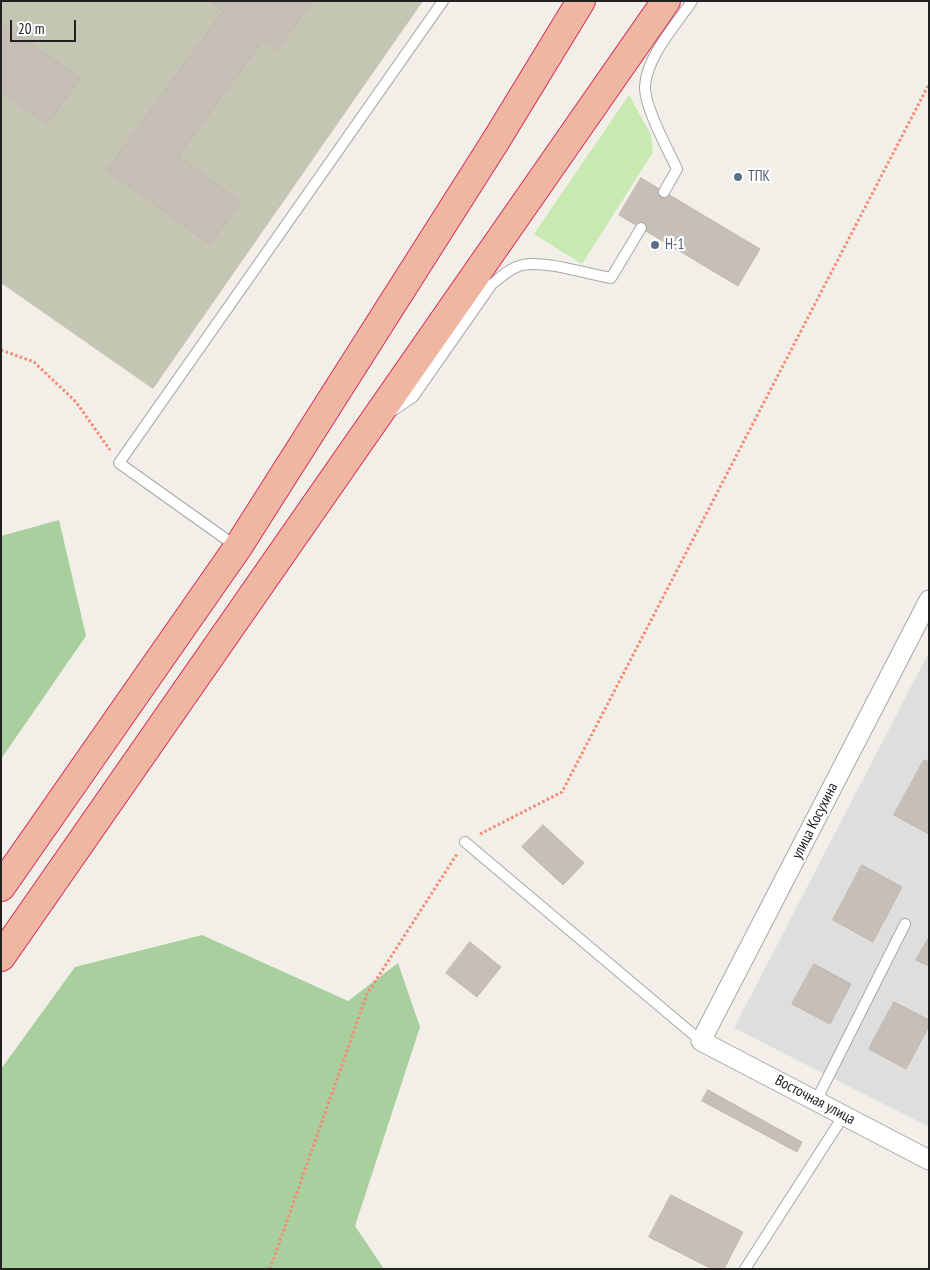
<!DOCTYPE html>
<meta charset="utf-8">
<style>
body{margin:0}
#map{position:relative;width:930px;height:1270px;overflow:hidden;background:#f1efe8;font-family:"PT Sans Narrow",sans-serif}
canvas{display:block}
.frame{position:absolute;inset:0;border:2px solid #212121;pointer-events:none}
.scale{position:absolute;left:10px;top:20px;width:66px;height:22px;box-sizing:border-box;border:2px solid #212121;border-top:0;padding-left:6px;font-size:15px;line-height:18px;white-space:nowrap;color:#212121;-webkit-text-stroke:4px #fff;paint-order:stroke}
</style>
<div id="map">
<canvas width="930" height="1270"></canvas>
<div class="frame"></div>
<div class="scale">20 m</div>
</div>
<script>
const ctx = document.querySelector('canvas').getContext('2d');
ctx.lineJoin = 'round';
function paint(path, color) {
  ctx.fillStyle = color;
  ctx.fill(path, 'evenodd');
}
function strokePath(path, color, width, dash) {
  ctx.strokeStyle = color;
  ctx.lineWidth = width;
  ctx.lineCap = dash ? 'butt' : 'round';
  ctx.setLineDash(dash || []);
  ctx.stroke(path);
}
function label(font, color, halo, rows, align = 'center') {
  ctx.font = font + ' "PT Sans Narrow",sans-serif';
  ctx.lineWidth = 4.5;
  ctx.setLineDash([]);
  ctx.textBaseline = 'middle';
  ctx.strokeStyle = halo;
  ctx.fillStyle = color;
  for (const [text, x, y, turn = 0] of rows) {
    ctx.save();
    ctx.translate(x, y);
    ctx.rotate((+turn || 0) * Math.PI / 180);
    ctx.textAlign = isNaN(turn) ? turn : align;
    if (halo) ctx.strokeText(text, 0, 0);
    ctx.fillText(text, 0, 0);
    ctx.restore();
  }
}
const residential = new Path2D(`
 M929,652V1127L734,1028Z`);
const construction = new Path2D(`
 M1,1H423L153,389L1,283Z`);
const grass = new Path2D(`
 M629,95L651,135L653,152L582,264L534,234Z`);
const forest = new Path2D(`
 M59,520L86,636L1,759V536Z
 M202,935L348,1001L398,963L420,1027L355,1226L384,1269H1V1069L75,967Z`);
const building = new Path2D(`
 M210,1H313L277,50L263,40L178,156L241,202L210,244L107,170L223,11Z
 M1,23L80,78L47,124L1,92Z
 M641,178L760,249L738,286L619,215Z
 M924,760L929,762V834L894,815Z
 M543,825L584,863L563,885L522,847Z
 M862,865L902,887L873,942L833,920Z
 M929,937V966L916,960Z
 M470,942L501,967L477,997L446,973Z
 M814,964L851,984L830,1024L792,1004Z
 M894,1002L929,1020V1026L906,1069L869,1049Z
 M708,1090L802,1142L797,1152L702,1101Z
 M671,1195L743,1232L724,1269H712L649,1237Z`);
const path = new Path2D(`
 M1,350L34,362L76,402L110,450
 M480,834L562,792L929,84
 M270,1269L367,994L457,854`);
const service = new Path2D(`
 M664,192L677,169C668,150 644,106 645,86C647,56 676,25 692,1
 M392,411L413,397L492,284C501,277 510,268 522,265C545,260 587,274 611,278L641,228
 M237,547L119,463L443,1
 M465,842L701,1041
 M816,1101L905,924
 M745,1269L844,1115`);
const minor = new Path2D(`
 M929,600L701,1041L929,1160`);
const trunk = new Path2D(`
 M1,887L238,547L495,142L581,1
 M1,957L666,1`);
const markers = [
 [738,177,5,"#5c6f8a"],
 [655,245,5,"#5c6f8a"]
];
const serviceNames = [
 ["ТПК",748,177],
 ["Н-1",665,245]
];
const streetNames = [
 ["улица Косухина",815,821,-63],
 ["Восточная улица",815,1100,28]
];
paint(residential, '#dfdede');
paint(construction, '#c4c6b3');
paint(grass, '#c8e9b0');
paint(forest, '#a9cf9e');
paint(building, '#c6beb7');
strokePath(building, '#c2b7ab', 1);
strokePath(service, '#a8a8a8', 12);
strokePath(minor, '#a8a8a8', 21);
strokePath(trunk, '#d62e5c', 30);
strokePath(path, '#f68a74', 3, [2.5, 2.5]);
strokePath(service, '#fff', 10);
strokePath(minor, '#fff', 19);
strokePath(trunk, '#efb7a1', 28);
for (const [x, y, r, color] of markers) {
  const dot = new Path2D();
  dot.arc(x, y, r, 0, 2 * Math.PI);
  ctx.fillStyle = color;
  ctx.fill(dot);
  strokePath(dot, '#fff', 2);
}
label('15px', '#4e5e75', '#fff', serviceNames, 'left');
label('15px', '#212121', '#fff', streetNames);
</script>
